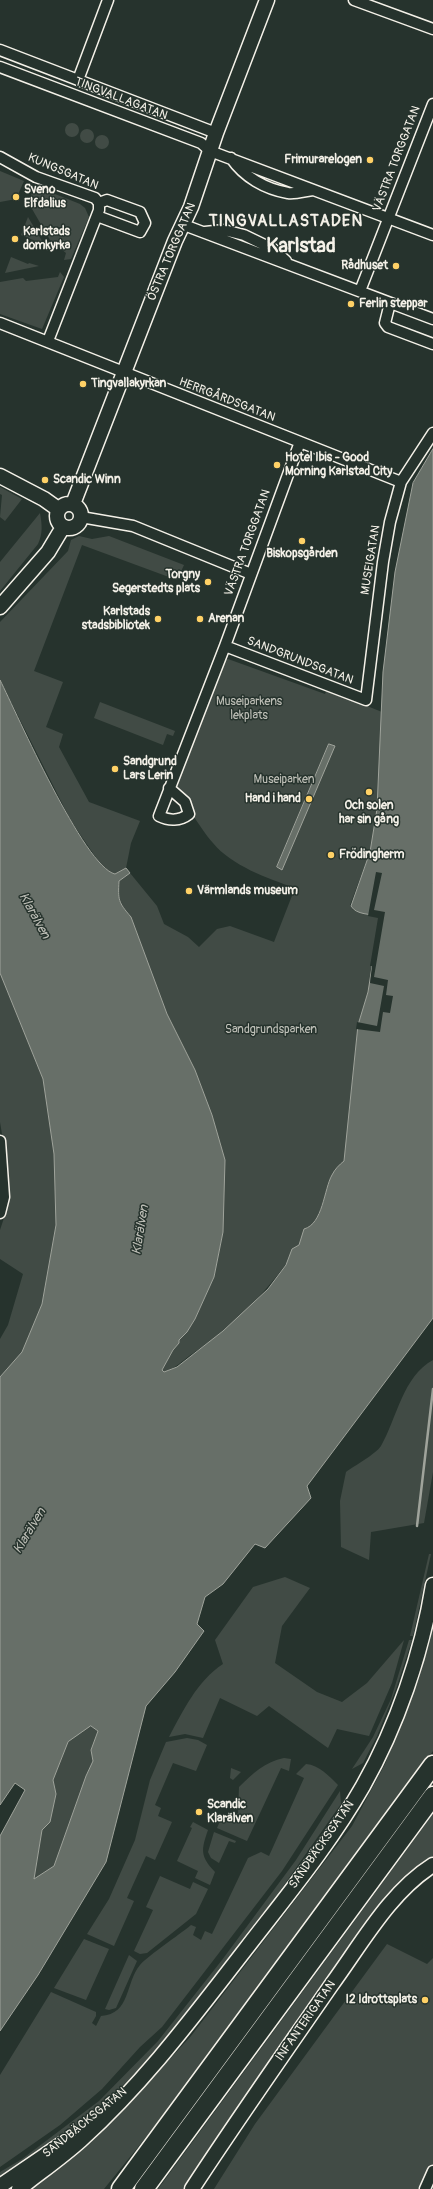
<!DOCTYPE html>
<meta charset="utf-8">
<style>
body{margin:0}
canvas{display:block;background:#26332d}
</style>
<canvas width="433" height="2189"></canvas>
<script>
const ctx = document.querySelector('canvas').getContext('2d');
ctx.lineJoin = 'round';
function paint(path, color) {
  ctx.fillStyle = color;
  ctx.fill(path, 'evenodd');
}
function strokePath(path, color, width, dash) {
  ctx.strokeStyle = color;
  ctx.lineWidth = width;
  ctx.lineCap = dash ? 'butt' : 'round';
  ctx.setLineDash(dash || []);
  ctx.stroke(path);
}
function label(font, color, halo, rows, align = 'center') {
  ctx.font = font + ' Pangolin,sans-serif';
  ctx.lineWidth = 3;
  ctx.setLineDash([]);
  ctx.textBaseline = 'middle';
  ctx.strokeStyle = halo;
  ctx.fillStyle = color;
  for (const [text, x, y, turn = 0] of rows) {
    ctx.save();
    ctx.translate(x, y);
    ctx.rotate((+turn || 0) * Math.PI / 180);
    ctx.textAlign = isNaN(turn) ? turn : align;
    if (halo) ctx.strokeText(text, 0, 0);
    ctx.fillText(text, 0, 0);
    ctx.restore();
  }
}
const green = new Path2D(`
 M65 130a7 7 0 1 1 14 0a7 7 0 1 1-14 0Z
 M80 136a7 7 0 1 1 14 0a7 7 0 1 1-14 0Z
 M95 142a7 7 0 1 1 14 0a7 7 0 1 1-14 0Z
 M0,171L24,181L16,199L0,202Z
 M35,186L80,204L85,208L89,217L71,259L64,260L66,253L50,240L28,202Z
 M28,217L48,251L37,246L38,242L21,235Z
 M11,257L28,264L29,263L39,266L5,273Z
 M60,272L64,277L42,329L0,314V282L23,278L26,281L58,277Z
 M0,487L22,499L5,521L0,517L2,495L0,494Z
 M40,513C42,525 43,533 38,544L0,591V562Z
 M79,536L92,539L109,536L184,565L177,580L82,545L34,671L63,682L46,727L63,734L59,747L89,802L140,821L131,843L126,868L115,874L109,873L101,865L71,821L0,680V622L68,551L71,540Z
 M228,659L325,694L327,690L382,712L377,809L370,852L350,905L353,910L380,916L368,992L358,1025L344,1162C327,1174 327,1197 318,1215C287,1270 245,1319 192,1354C182,1361 176,1368 164,1372L162,1370L173,1350L179,1343V1340L187,1332L195,1319L214,1277L223,1232L225,1160L212,1115L195,1070L167,1014L131,917C118,902 118,900 119,881L130,873L157,906L164,924L188,937L199,947L217,929L230,926L274,942L295,888C267,878 232,866 213,843C198,826 189,804 170,792L223,661Z
 M100,702L175,731L173,736L167,734L163,745L94,718Z
 M0,973L43,1079L54,1154L56,1225L42,1304L22,1352L0,1377V1339L8,1325L23,1274L0,1259V1230L5,1215L3,1140L0,1122Z
 M433,1360V1472L424,1523L371,1532L369,1560L341,1547L340,1501L346,1472C354,1466 376,1454 381,1446C397,1418 403,1376 433,1360Z
 M429,1554H431L413,1636H410Z
 M285,1577L310,1588L282,1626L275,1663L317,1692L342,1702L367,1683L404,1640L392,1683L369,1736L337,1729L328,1748L269,1706L257,1716L220,1698L203,1738L185,1734L169,1737C183,1711 197,1681 223,1664L215,1640L253,1587Z
 M433,1626V1751L164,2115L104,2189H30L46,2178L114,2120L191,2036L352,1826L385,1764L413,1691Z
 M409,1640H412L396,1689L377,1736L363,1763L352,1769L373,1737L391,1699Z
 M91,1726L98,1731L91,1750L93,1761L86,1776L54,1866L34,1880L42,1830L50,1822L56,1794L53,1780L68,1742Z
 M187,1738L198,1740L207,1745L196,1771L173,1763L155,1805L161,1808L158,1816L172,1822L155,1860L146,1856L127,1898L134,1901L114,1946L87,1934L109,1899L135,1840L150,1780L166,1742Z
 M284,1758L291,1759L289,1771L281,1768L247,1841L217,1828L221,1819L227,1821L238,1813L239,1787C253,1773 265,1762 284,1758Z
 M306,1764C319,1765 329,1776 338,1785L282,1871L162,2027L140,2047L102,2089L60,2125L0,2167V2075L51,1992L96,2012V2016L92,2023L96,2026L101,2016C131,2014 125,1983 140,1965C150,1954 178,1936 191,1925L196,1927L193,1935L201,1940L205,1931L212,1934L248,1858L261,1852L269,1856L304,1778L296,1774Z
 M231,1768L241,1772L233,1780L230,1778Z
 M340,1791L341,1804L279,1892L206,1991L143,2067L72,2131L0,2179V2172L22,2159L99,2101L158,2041L222,1960L296,1860Z
 M433,1814V1857L404,1878L235,2113L186,2189H158Z
 M193,1822L208,1830C201,1850 200,1856 215,1872L210,1885L195,1878L198,1871L177,1861L192,1828L190,1827Z
 M214,1832L236,1841L235,1843L229,1841L219,1863L211,1858L208,1852Z
 M160,1876L190,1889L193,1882L208,1889L196,1914L147,1953L140,1954L134,1951L153,1910L146,1907Z
 M84,1939L109,1949L86,2000L54,1988Z
 M387,1944L427,1964L433,1958V2189H214L255,2124Z
 M129,1955L137,1961L116,2008L109,2010L105,2009Z`);
const water = new Path2D(`
 M433,449V1318L307,1486L311,1498L265,1548L255,1544L223,1584L205,1597L197,1624L204,1631L175,1672L146,1706L106,1862L38,1975L0,2031V1836L25,1790L15,1783L0,1805V1377L22,1352L42,1304L56,1225L54,1154L43,1079L0,973V680C17,714 84,867 115,874L126,868L130,873L119,881C118,900 118,902 131,917L167,1014L195,1070L212,1115L225,1160L223,1232L214,1277L195,1319L187,1332L179,1340V1343L173,1350L162,1370L164,1372L177,1367L223,1331L268,1289L286,1265L292,1249L299,1245L304,1229C323,1224 324,1189 332,1175C335,1169 339,1165 344,1161L358,1025L368,992L380,916C371,914 356,915 351,906L370,852L377,809L383,672L395,572L413,483ZM91,1726L98,1731L91,1750L93,1761L86,1776L54,1866L34,1879L42,1830L50,1822L56,1794L53,1780L68,1742Z
 M329,744L335,746L282,870L277,867Z`);
const pier = new Path2D(`
 M376,872L382,873L374,910L385,912L374,977L388,980L386,995L393,996L390,1013L383,1012L380,1032L356,1029L357,1022L377,1026L384,986L370,983L372,966H370L378,918L368,916Z`);
const stream = new Path2D(`
 M417,1526L433,1389`);
const street = new Path2D(`
 M354,0L433,29
 M0,50L216,133
 M0,67L201,143L210,151L433,235
 M78,80L108,0
 M0,157L36,177L95,198L99,203
 M231,158C244,177 265,189 288,193C296,194 305,191 313,190
 M97,216L140,232L145,223L140,212L107,200L99,203
 M184,225L433,319
 M205,232L224,230L244,235L273,249L286,261
 M360,291L433,104
 M390,303L385,323L388,327L433,344
 M0,323L401,482
 M48,341L99,210V203
 M81,517L133,526L251,574
 M225,646L366,700L383,562L390,522L401,482L433,433
 M169,788L185,802L189,814C180,821 169,821 159,816L225,646L300,442
 M0,1141L4,1197L0,1213
 M425,2189L433,2171`);
const secondary = new Path2D(`
 M0,476L44,499L58,509
 M57 516a12 12 0 1 1 24 0a12 12 0 1 1-24 0Z
 M73,504L175,241L191,207L216,133L267,0
 M0,607L48,552L63,527
 M0,2186L66,2141
 M19,2189C39,2173 61,2158 81,2140C144,2083 193,2017 245,1950C285,1898 330,1844 363,1786C397,1726 422,1653 433,1585
 M192,2189C237,2120 285,2052 332,1984C362,1943 390,1892 433,1865`);
const highway = new Path2D(`
 M121,2189L433,1765
 M144,2189L433,1796`);
const markers = [
 [370,160,4,"#ffd166"],
 [16,197,4,"#ffd166"],
 [15,239,4,"#ffd166"],
 [396,266,4,"#ffd166"],
 [351,304,4,"#ffd166"],
 [83,384,4,"#ffd166"],
 [277,465,4,"#ffd166"],
 [45,480,4,"#ffd166"],
 [302,541,4,"#ffd166"],
 [208,582,4,"#ffd166"],
 [158,619,4,"#ffd166"],
 [200,619,4,"#ffd166"],
 [115,769,4,"#ffd166"],
 [369,792,4,"#ffd166"],
 [309,799,4,"#ffd166"],
 [331,855,4,"#ffd166"],
 [189,891,4,"#ffd166"],
 [199,1812,4,"#ffd166"],
 [425,2000,4,"#ffd166"]
];
const streetNames = [
 ["TINGVALLAGATAN",121,99,21],
 ["VÄSTRA TORGGATAN",397,159,-69],
 ["KUNGSGATAN",63,172,23],
 ["ÖSTRA TORGGATAN",172,252,-67],
 ["HERRGÅRDSGATAN",227,400,21],
 ["VÄSTRA TORGGATAN",248,543,-70],
 ["MUSEIGATAN",371,560,-81],
 ["SANDGRUNDSGATAN",300,661,21],
 ["SANDBÄCKSGATAN",322,1845,-55],
 ["INFANTERIGATAN",306,2021,-55],
 ["SANDBÄCKSGATAN",85,2123,-39]
];
const poiNames = [
 ["Frimurarelogen",362,160,"right"],
 ["Sveno",24,190],
 ["Elfdalius",24,204],
 ["Karlstads",23,232],
 ["domkyrka",23,246],
 ["Rådhuset",388,266,"right"],
 ["Ferlin steppar",359,304],
 ["Tingvallakyrkan",91,384],
 ["Hotel Ibis - Good",285,458],
 ["Morning Karlstad City",285,472],
 ["Scandic Winn",53,480],
 ["Biskopsgården",302,554,"center"],
 ["Torgny",200,575,"right"],
 ["Segerstedts plats",200,589,"right"],
 ["Karlstads",150,612,"right"],
 ["stadsbibliotek",150,626,"right"],
 ["Arenan",208,619],
 ["Sandgrund",123,762],
 ["Lars Lerin",123,776],
 ["Hand i hand",301,799,"right"],
 ["Och solen",369,806,"center"],
 ["har sin gång",369,820,"center"],
 ["Frödingherm",339,855],
 ["Värmlands museum",197,891],
 ["Scandic",207,1805],
 ["Klarälven",207,1819],
 ["I2 Idrottsplats",417,2000,"right"]
];
const parkNames = [
 ["Museiparkens",249,702],
 ["lekplats",249,716],
 ["Museiparken",284,780],
 ["Sandgrundsparken",271,1030]
];
const waterNames = [
 ["Klarälven",34,916,61],
 ["Klarälven",141,1230,-81],
 ["Klarälven",30,1531,-59]
];
const districtNames = [
 ["TINGVALLASTADEN",286,222]
];
const townNames = [
 ["Karlstad",301,247]
];
paint(green, '#414b45');
paint(water, '#676f68');
strokePath(water, '#9fa39b', 1);
paint(pier, '#26332d');
strokePath(stream, '#9fa39b', 2.5);
strokePath(street, '#f4f1e8', 13);
strokePath(secondary, '#f4f1e8', 17);
strokePath(highway, '#f4f1e8', 21);
strokePath(street, '#26332d', 10);
strokePath(secondary, '#26332d', 14);
strokePath(highway, '#26332d', 18);
for (const [x, y, r, color] of markers) {
  const dot = new Path2D();
  dot.arc(x, y, r, 0, 2 * Math.PI);
  ctx.fillStyle = color;
  ctx.fill(dot);
  strokePath(dot, '#26332d', 1.5);
}
label('12px', '#f4f1e8', '#26332d', streetNames);
label('bold 12px', '#f4f1e8', '#26332d', poiNames, 'left');
label('12px', '#bebfb7', '#26332d', parkNames);
label('italic 13px', '#bcbdb5', '#26332d', waterNames);
ctx.letterSpacing = '1px';
label('bold 16px', '#f4f1e8', '#26332d', districtNames);
ctx.letterSpacing = '0px';
label('bold 20px', '#f4f1e8', '#26332d', townNames);
</script>
